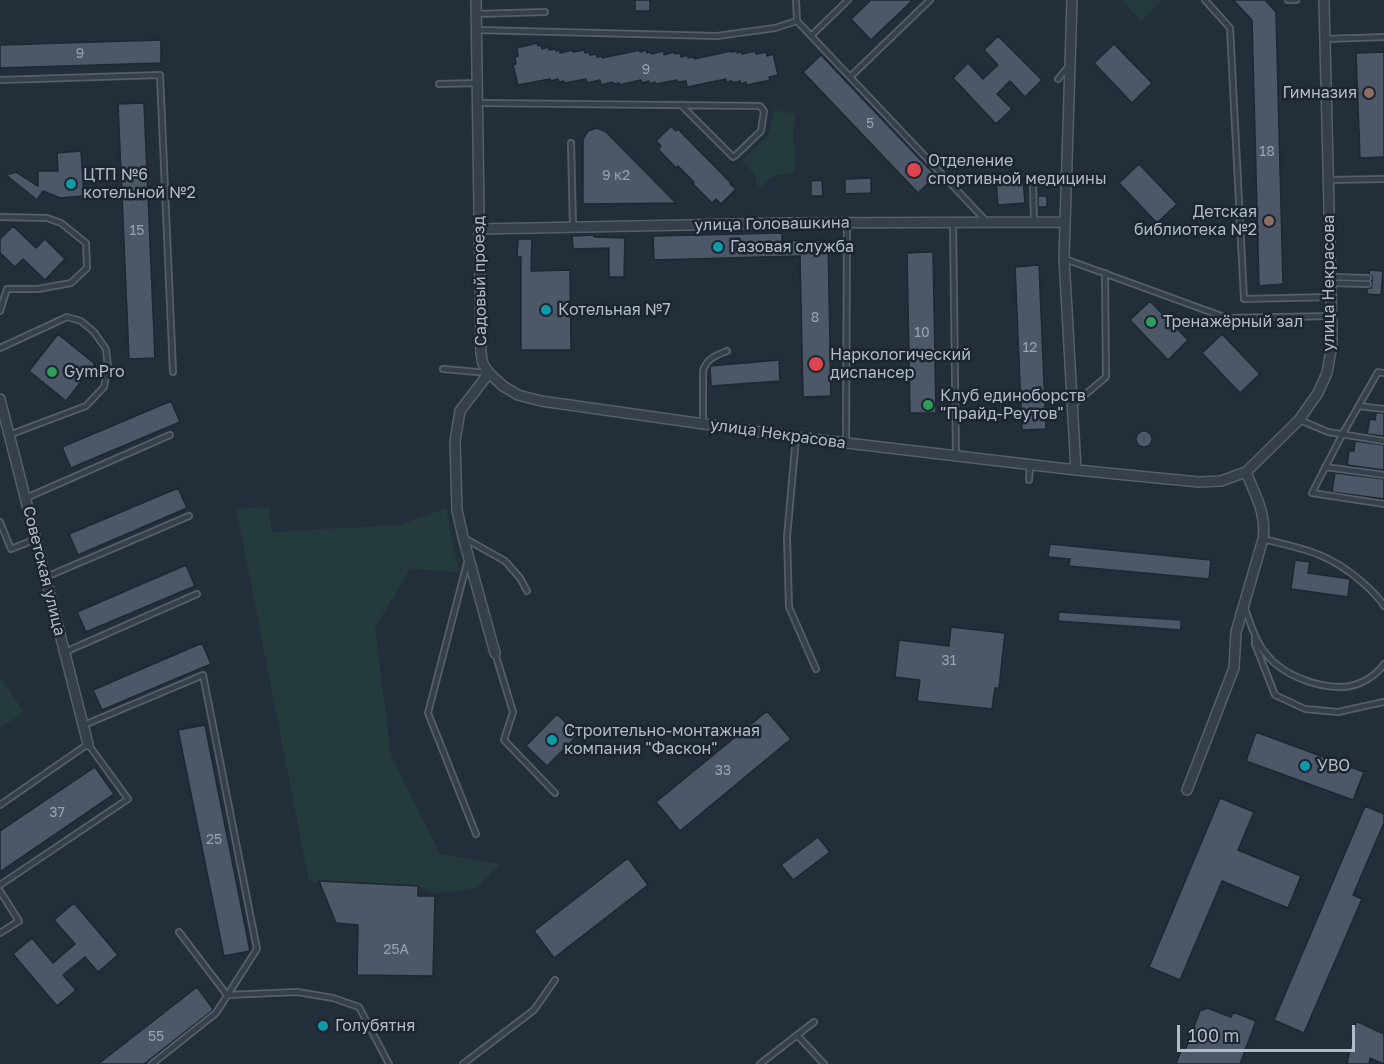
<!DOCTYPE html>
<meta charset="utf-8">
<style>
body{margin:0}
#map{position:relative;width:1384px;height:1064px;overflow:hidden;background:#232e3b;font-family:"Golos Text",sans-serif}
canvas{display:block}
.scale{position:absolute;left:1177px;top:1025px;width:178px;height:27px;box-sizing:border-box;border:3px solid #b2bbc7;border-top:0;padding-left:8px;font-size:18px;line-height:21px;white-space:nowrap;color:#b2bbc7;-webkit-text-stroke:4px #1c2530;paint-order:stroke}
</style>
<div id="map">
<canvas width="1384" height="1064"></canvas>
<div class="scale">100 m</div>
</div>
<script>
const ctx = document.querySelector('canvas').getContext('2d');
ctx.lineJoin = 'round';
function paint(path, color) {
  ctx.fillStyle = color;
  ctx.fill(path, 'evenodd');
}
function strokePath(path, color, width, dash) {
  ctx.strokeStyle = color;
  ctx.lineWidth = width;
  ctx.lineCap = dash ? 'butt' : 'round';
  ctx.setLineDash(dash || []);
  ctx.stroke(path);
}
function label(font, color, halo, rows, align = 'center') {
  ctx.font = font + ' "Golos Text",sans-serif';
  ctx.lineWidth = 5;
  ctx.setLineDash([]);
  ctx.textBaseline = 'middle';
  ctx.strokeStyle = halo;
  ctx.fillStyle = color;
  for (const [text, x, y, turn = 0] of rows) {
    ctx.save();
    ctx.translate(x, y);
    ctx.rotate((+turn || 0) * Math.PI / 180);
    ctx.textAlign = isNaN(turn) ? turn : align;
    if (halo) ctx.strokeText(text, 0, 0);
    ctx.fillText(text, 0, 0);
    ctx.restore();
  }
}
const green = new Path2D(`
 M1122,0H1160L1161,1L1141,21Z
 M774,110L795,114L793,139L796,164L793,172C784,176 792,173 783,174C773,175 767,181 761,188L756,183L755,174L742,161L769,134Z
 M269,507L272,532L399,525L446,508L459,572L410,569L375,628L391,755L440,854L500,864L475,889L435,893L413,885L309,881L236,508Z
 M0,677L24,712L0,728Z`);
const building = new Path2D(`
 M635,0H650V11H635Z
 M871,0H913L871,40L851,19Z
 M1233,0H1265L1276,12L1283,284L1259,286L1252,20Z
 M998,36L1042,80L1025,97L1010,81L997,94L1012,109L996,124L953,78L968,63L983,79L998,65L984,50Z
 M161,40V63L0,68V45Z
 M537,43L538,46L541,45L542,49L548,47L549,50L555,49L556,51L560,50V53L573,50V52L584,50L585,53L589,52L590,55L596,54L597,57L602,56V58L640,50V52L646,50L647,53L651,52V54L664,51V55L675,52V54L680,53L681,57L688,55V58L694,57V59L731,51V52L737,51V53L742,52V54L755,51L756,54L766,52L767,56L773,54L778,75L769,77L770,80L747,85L746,82L741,84L740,81L732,83V81L726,82V79L687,87L686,81L678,82L677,80L656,84L655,82L650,84L649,81L642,83L641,80L619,85V83L613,84V82L601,85L600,80L587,83L586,79L565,83L564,81L559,82L558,79L551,81L550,79L518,85L513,65L516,64L515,57L518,56L517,48Z
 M1114,44L1152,83L1132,103L1094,63Z
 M1384,52V157L1360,158L1356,53Z
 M821,55L936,176L918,193L803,72Z
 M144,103L155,358L129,359L118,104Z
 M671,126L676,131L678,129L731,183L730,184L736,189L721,204L716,199L712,203L693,184L694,182L678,166L676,168L658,149L661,146L656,141Z
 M597,128L606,132L676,203L583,204V139L588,131Z
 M81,151L84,196L60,198L43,191L37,200L6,175L16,172L38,186V171H58L57,153Z
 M1139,164L1177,204L1157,223L1119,183Z
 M871,178V193L845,194V179Z
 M1023,179L1025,203L998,205L996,181Z
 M822,180L823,196H811V181Z
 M1038,196H1047V207H1038Z
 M13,226L36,248L45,239L65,259L45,280L23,259L15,267L0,253V239Z
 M782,233V241L828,240L831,396L803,397L800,256L654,260L653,236Z
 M594,235V237L625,238L624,277H609V248L573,249L572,236Z
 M518,239H532L531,271L570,270L571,350H521V257H517Z
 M927,252H933L936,413H910L907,253Z
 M1039,265L1046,429L1022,430L1015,267Z
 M1369,270L1383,271L1381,295L1367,294V288H1371L1372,285V276L1369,274Z
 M1150,301L1188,340L1168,360L1130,320Z
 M58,334L95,364L66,401L29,371Z
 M1222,334L1260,374L1240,393L1202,353Z
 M779,360L780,381L711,386L710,366Z
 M171,401L180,422L71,468L62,447Z
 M1376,413H1384V436L1367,434L1370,419L1375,420Z
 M1136 439a8 8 0 1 1 16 0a8 8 0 1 1-16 0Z
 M1355,441L1384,445V470L1347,465L1349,451H1354Z
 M1335,473L1384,479V499L1332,492Z
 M178,488L187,508L78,555L69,534Z
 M1050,544L1211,560L1209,579L1069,566L1070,559L1048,557Z
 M1295,560L1310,562L1308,573L1350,579L1348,597L1291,589Z
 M186,565L195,586L86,632L77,612Z
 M1059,612L1181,620V630L1058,621Z
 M951,627L1005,633L999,688H995L992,709L917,701L920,680L895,677L899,640L949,646Z
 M202,643L211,664L102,710L93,690Z
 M767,711L791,739L680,831L656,802Z
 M557,714L578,735L547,766L526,746Z
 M205,725L250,951L224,956L178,730Z
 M1256,732L1364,772L1353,800L1246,761Z
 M95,767L114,794L0,872V831Z
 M1220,798L1254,812L1238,850L1301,876L1288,908L1222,881L1180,980L1149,967Z
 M1365,806L1384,814V823L1353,895L1362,899L1304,1033L1274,1020Z
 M818,837L830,852L793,880L781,865Z
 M628,858L648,885L554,958L534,931Z
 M319,881L418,886V896H435L433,976L357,975L358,925L336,923Z
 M74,903L118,955L98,972L85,957L63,975L76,990L57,1006L13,954L32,938L53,963L75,944L54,920Z
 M197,987L213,1009V1010L144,1064H98Z
 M1207,1008L1231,1017L1233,1012L1256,1021L1240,1064H1176L1182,1048H1186L1200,1011Z
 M1356,1021L1384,1034V1064L1370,1058L1369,1064H1347Z`);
const lane = new Path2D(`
 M796,0L797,21L987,222
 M1205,0L1230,28L1244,299L1331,297
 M1288,0H1296
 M476,14L545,12
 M477,30L717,36L775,28L797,21
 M812,35L848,0
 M1325,39L1384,37
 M850,77L930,0
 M1058,79L1068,67
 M0,80L160,75L173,372
 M439,84L477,83
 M478,103L760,106L764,111L761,131L736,155L733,157L681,105
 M571,143L573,227
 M1328,180L1384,179
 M1033,182L1034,222
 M0,217L47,218L61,223L86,243L87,268L71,283L38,289H7L0,311
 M953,222L956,456
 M1065,259L1227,318L1331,316
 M1330,277L1368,278
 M1330,283L1368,284
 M0,348L67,317L81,321L94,332L106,349L108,367L104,387L86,406L9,435
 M443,369L489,373
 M1384,373L1378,372L1342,435L1312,493L1384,504
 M1074,404L1106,377L1105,273
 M1359,406L1384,409
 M1300,420L1328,432L1384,441
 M703,424V371C707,358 715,356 727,351
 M796,437L787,537L789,607L816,669
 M846,443L847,224
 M1325,467L1384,475
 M1029,480L1030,465
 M26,498L170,435
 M0,522L11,549L36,539
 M464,538L505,561L520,578L527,591
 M1263,539C1304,549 1329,553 1362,582C1370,589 1379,597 1384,606
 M467,563L428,713L476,834
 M46,577L189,516
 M1245,609C1251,624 1256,643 1267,655C1283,675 1315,687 1341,687C1358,687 1375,677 1384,664
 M1255,635V644L1275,695L1305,709L1338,712L1384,702
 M65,652L197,594
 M495,653L513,712L504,740L555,793
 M84,725L203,675L257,949L216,1013L152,1064
 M0,805L88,744L128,799L0,885
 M0,891L19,921L0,933
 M179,932L227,995L297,992L333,998L359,1007L389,1064
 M798,1036L824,1064
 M463,1064L534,1010L555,980
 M760,1064L814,1022`);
const street = new Path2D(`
 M476,0L481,353L483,364L489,373L503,386L518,395L541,401L796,437L1076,470L1199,482L1221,481L1246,472L1299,420L1318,393L1327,373L1332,345V333L1324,0
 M1072,0L1064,258L1076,470
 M479,229L790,223L1065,222
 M489,373L460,411L455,441L457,510L463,537L495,653
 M0,399L88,744
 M1187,790L1234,668L1236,632L1263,539C1267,514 1255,495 1246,472`);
const markers = [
 [1369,93,6,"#8d6e63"],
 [914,170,8,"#e0444e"],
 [71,184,6,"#0f9aa8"],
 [1269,221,6,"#8d6e63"],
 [718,247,6,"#0f9aa8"],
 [546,310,6,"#0f9aa8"],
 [1151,322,6,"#2e9e5b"],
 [816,364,8,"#e0444e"],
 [52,372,6,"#2e9e5b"],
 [928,405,6,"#2e9e5b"],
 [552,740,6,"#0f9aa8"],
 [1305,766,6,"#0f9aa8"],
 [323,1026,6,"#0f9aa8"]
];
const numberNames = [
 ["9",80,54],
 ["9",646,70],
 ["5",870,124],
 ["18",1267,152],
 ["9 к2",616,176],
 ["15",137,231],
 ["8",815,318],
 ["10",922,333],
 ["12",1030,348],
 ["31",949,661],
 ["33",723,771],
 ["37",57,813],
 ["25",214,840],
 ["25А",396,950],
 ["55",156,1037]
];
const poiNames = [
 ["Гимназия",1357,93,"right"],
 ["Отделение",928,161],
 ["спортивной медицины",928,179],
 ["ЦТП №6",83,175],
 ["котельной №2",83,193],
 ["Детская",1257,212,"right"],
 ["библиотека №2",1257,230,"right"],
 ["Газовая служба",730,247],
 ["Котельная №7",558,310],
 ["Тренажёрный зал",1163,322],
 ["Наркологический",830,355],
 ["диспансер",830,373],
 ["GymPro",64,372],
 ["Клуб единоборств",940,396],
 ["\"Прайд-Реутов\"",940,414],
 ["Строительно-монтажная",564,731],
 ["компания \"Фаскон\"",564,749],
 ["УВО",1317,766],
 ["Голубятня",335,1026]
];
const streetNames = [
 ["улица Головашкина",772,224,-1],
 ["Садовый проезд",480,281,-91],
 ["улица Некрасова",1329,283,-90],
 ["улица Некрасова",778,434,8],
 ["Советская улица",44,571,76]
];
paint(green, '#253a3c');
paint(building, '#4c5867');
strokePath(building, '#1e2732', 1.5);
strokePath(lane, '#555e69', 8);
strokePath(street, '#555e69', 12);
strokePath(lane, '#36404b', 4.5);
strokePath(street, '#36404b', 9);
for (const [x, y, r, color] of markers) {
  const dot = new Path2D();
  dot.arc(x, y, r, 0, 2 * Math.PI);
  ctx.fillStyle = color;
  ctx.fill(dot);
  strokePath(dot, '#1c2530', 2);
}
label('14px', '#98a2af', null, numberNames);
label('16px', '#b2bbc7', '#1c2530', poiNames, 'left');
label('16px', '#b2bbc7', '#1c2530', streetNames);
</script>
